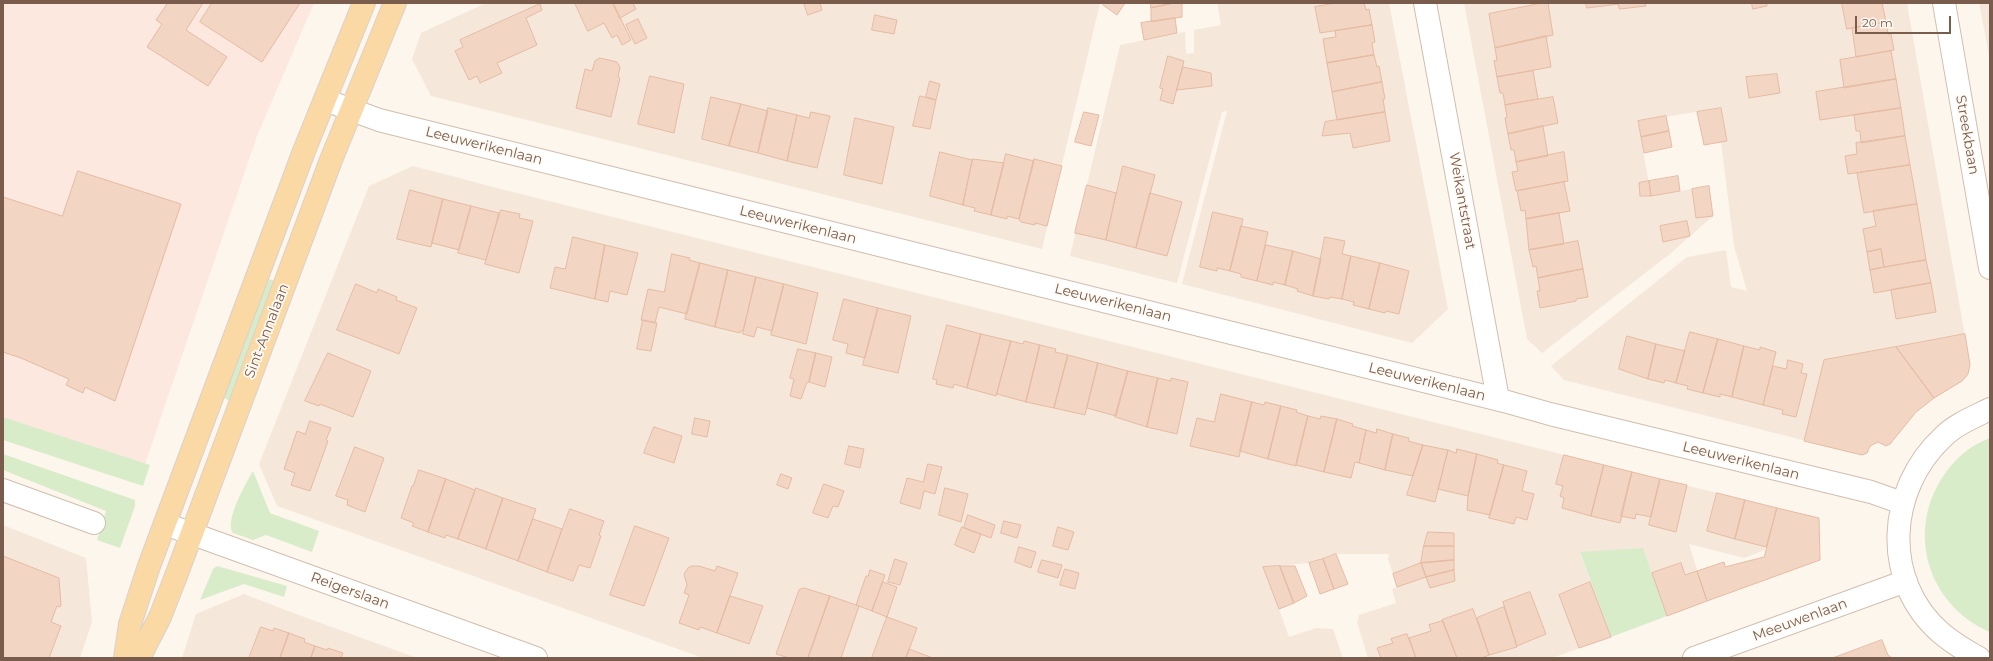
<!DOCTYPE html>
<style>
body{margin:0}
#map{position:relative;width:1993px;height:661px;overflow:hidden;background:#fdf6ec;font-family:Montserrat,sans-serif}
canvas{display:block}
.frame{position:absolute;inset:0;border:4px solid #7a5c4d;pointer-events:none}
.scale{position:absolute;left:1855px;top:16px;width:96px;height:18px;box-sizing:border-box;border:2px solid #7a5c4d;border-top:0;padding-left:5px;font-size:12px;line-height:14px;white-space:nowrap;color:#7a5c4d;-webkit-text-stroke:3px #fffaf3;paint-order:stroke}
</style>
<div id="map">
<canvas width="1993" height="661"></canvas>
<div class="frame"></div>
<div class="scale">20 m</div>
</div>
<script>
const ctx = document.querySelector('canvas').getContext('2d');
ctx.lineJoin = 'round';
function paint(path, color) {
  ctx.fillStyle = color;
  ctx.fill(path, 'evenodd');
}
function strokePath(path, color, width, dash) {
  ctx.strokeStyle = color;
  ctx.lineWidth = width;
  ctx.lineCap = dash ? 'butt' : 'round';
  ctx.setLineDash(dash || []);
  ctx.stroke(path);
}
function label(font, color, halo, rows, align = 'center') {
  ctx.font = font + ' Montserrat,sans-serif';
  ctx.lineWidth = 3.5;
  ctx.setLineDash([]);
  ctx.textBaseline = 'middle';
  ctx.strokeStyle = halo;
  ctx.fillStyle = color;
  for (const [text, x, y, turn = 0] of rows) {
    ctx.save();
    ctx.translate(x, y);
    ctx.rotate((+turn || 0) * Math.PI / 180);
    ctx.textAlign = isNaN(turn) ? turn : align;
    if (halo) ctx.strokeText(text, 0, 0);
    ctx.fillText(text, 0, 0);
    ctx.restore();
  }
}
const residential = new Path2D(`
 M486,3H1100L1042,249L431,96L412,59L421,33Z
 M1217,3H1389L1448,309L1412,343L1182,284L1227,111L1222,112L1177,283L1070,256L1120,45L1185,32L1186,54L1194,53V30L1221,25Z
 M1464,3H1907L1970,365L1967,376L1962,381L1934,398L1916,412L1886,446L1878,442L1870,446L1867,453L1862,455L1564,380L1551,366L1687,257L1726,250L1731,287L1747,291L1734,246L1721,142L1727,140L1721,108L1638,121L1651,196L1709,186L1713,216L1671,253L1542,353L1527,339Z
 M1979,3H1990V63L1987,44Z
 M413,166L505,190L1777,508L1765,550L1744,558L1689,544L1707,601L1667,616L1643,549L1580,553L1611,637L1552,658H1368L1357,622L1359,615L1396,603L1392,589L1397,587L1388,559L1389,554H1336L1309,563L1264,567L1289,637L1316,628L1333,629L1343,658H703L277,506L259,464L369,186Z
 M3,525L86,558L92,622L80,658H3Z
 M244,594L296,614L417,658H182L196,614Z`);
const commercial = new Path2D(`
 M3,3H314L257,136L145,464L3,417Z`);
const green = new Path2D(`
 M268,279L273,280L274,285L230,401L224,398L223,394Z
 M3,417L150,465L143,486L3,440Z
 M1990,438V632C1929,606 1906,534 1942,478C1953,460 1970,445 1990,438Z
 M3,454L135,500V506L120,548L97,540L106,511L3,470Z
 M253,471L270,513L319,531L312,552L266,535L253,540L233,533C224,521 246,483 253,471Z
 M1643,548L1667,616L1611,637L1580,552Z
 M217,566L287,586L284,597L244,584L200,600L213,569Z`);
const building = new Path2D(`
 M165,3H203L186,30L227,57L208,86L147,47L162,24L156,20L167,4Z
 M212,3H300L262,62L200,22Z
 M575,3H613L631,40L622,45L617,35L612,38L604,23L588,31Z
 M613,3H633L636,9L620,18Z
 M804,3H820L822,10L808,15Z
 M1105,3H1125L1117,15L1103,5Z
 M1151,3H1174L1151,8Z
 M1174,3H1182V17L1151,22V8Z
 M1335,3H1364L1366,10L1369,9L1372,25L1320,33L1315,7Z
 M1542,3H1548L1553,35L1495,48L1489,14Z
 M1586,3H1618L1619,4L1587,8Z
 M1618,3H1645L1646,6L1620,9Z
 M1752,3H1767V6L1753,9Z
 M1842,3H1882L1886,22L1847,29Z
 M540,4L542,10L526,18L537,45L497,63L502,73L480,83L477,76L469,80L455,51L463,47L460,40Z
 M875,15L897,20L894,34L872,30Z
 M1175,18L1177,33L1144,40L1141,23Z
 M638,19L647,38L635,44L626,25Z
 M1886,22L1888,34H1891L1894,50L1856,57L1852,28Z
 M1372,25L1375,42L1372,43L1374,55L1327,63L1323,39L1336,37L1335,31Z
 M1546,36L1551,67L1497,77L1494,61L1497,60L1495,48Z
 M1891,51L1896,79L1844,88L1840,60Z
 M1374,55L1377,67L1379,66L1382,82L1332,92L1327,63Z
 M1168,56L1184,61L1173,104L1160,100L1163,89L1160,88Z
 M600,58L617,62L620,67L618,77L620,78L611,117L576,108L585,69L592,71L595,61Z
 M1183,67L1211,73L1212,86L1177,90Z
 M1533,71L1538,99L1505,105L1503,93H1500L1497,77Z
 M1777,74L1780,93L1749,98L1746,77Z
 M650,76L684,84L674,133L638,124Z
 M1896,79L1901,108L1820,120L1816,92Z
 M930,81L940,84L936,100L926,97Z
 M1382,82L1385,99H1383L1385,112L1337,120L1332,92Z
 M920,96L936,100L930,129L913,126Z
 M711,97L741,104L729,146L702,139Z
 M1553,97L1558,123L1508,134L1505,118L1507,117L1505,105Z
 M741,104L768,111L758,153L729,146Z
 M768,108L797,115L787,161L758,153Z
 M1721,108L1727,141L1704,145L1697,112Z
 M1901,108L1905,136L1861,143L1860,131H1856L1854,115Z
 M811,112L830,116L817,168L787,161L797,115L809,118Z
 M1084,112L1099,115L1091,146L1075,142Z
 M1385,112L1390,141L1353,148L1350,133L1322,136L1325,122Z
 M1666,116L1669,131L1641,137L1638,121Z
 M855,118L894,127L882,184L844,175Z
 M1543,126L1548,156L1516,162L1514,150H1511L1508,134Z
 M1669,131L1672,147L1644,153L1641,137Z
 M1905,136L1910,165L1848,174L1845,156L1857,154L1856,143Z
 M940,152L972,160L963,205L930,196Z
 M1564,152L1568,181L1516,191L1512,172L1518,171L1516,162Z
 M1006,154L1034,161L1019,219L1007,216V219L991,215Z
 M973,159L1004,163L991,215L974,211L975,208L963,205Z
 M1034,159L1062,166L1047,226L1035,223V225L1021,222L1019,219Z
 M1910,165L1917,204L1864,213L1857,173Z
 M1123,166L1155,175L1136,248L1106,240Z
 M78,171L181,204L115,401L85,387L83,393L66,385L69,379L21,358L3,352V197L62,216Z
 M1678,176L1680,191L1651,196L1649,181Z
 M1649,181L1651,196H1640L1639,183Z
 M1564,182L1570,211L1526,219L1525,210L1521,211L1517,191Z
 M1087,185L1116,193L1106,240L1075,233Z
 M1709,186L1713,216L1696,218L1692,189Z
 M410,190L443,199L431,247L397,239Z
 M1150,193L1182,202L1167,256L1136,248Z
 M443,199L471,206L459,250L432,243Z
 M1917,204L1926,260L1884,267L1881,249L1867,252L1863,229L1876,226L1873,211Z
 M471,206L499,213L486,260L458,253Z
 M501,210L520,214L519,218L533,221L519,273L485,264Z
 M1213,212L1243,219L1230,271L1217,268V271L1200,267Z
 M1559,213L1564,244L1529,250L1526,219Z
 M1687,221L1690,236L1663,242L1660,226Z
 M1241,226L1268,232L1257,281L1241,277V274L1230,271Z
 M573,237L605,245L595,299L550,288L555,267L565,269Z
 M1325,237L1345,241L1342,254L1351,256L1342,299L1330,297L1329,299L1313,296Z
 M1578,241L1583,269L1538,278L1536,266L1533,267L1529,250Z
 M605,245L638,253L627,295L610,291L608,302L595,299Z
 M1266,245L1293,251L1285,285L1273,282V285L1257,281Z
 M1881,249L1884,267L1870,270L1867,252Z
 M1293,251L1321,259L1313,296L1297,291L1298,289L1285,285Z
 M672,254L690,258L689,260L700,263L687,314L659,307L655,323L641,320L648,289L664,292Z
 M1351,256L1380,263L1369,309L1353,305L1354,302L1342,299Z
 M1926,260L1931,283L1874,293L1870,270Z
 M700,263L728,270L715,327L685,319Z
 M1380,263L1409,271L1399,314L1386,311L1385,313L1369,309Z
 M1583,269L1588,297L1576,299V301L1540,308L1537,291H1540L1538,278Z
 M728,270L756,277L743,331H740V333L715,327Z
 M756,277L784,284L772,331L757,327L754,337L743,334Z
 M1931,283L1936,312L1896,319L1891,290Z
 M356,284L377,293L378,289L397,297L396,300L417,308L399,354L337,330Z
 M784,284L818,293L806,344L771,335Z
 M844,299L878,308L865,358L846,353L848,344L833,340Z
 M878,308L911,316L898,373L863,365Z
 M643,320L657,323L651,351L637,349Z
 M947,325L981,334L967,388L954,384L953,388L936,384L937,380L933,379Z
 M1690,332L1718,339L1703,393L1687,389L1688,386L1676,383Z
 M981,334L1011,341L996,396L967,388Z
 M1965,334L1970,365L1968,374L1962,381L1934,398L1896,347Z
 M1627,336L1656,344L1648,379L1619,369Z
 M1718,339L1744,346L1732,397L1720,394V397L1703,393Z
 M1011,341L1023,344L1024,341L1040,345L1026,402L997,394Z
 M1656,344L1685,351L1676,383L1665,380L1664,383L1648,379Z
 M1040,345L1056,349L1055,352L1068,355L1054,408L1026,402Z
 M1744,346L1760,350V347L1776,352L1763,405L1732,397Z
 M1896,347L1934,398L1916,412L1890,444L1886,446L1878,442L1870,446L1867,453L1862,455L1804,441L1824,360Z
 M798,349L816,353L809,382H807L801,399L790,396L794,379L790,378Z
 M328,353L371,371L353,417L320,404L319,406L305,401Z
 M816,353L832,357L825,387L809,382Z
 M1068,355L1098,363L1085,415L1054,408Z
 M1788,360L1803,364L1801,373L1807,374L1796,417L1782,414L1783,410L1763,405L1773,366L1786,369Z
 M1098,363L1128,371L1116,416L1087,408Z
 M1128,371L1158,378L1147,427L1115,417Z
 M1158,378L1171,381V378L1188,382L1177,434L1147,427Z
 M1221,394L1252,402L1239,457L1190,446L1197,418L1214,422Z
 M1252,402L1264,405L1265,402L1281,406L1268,459L1240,451Z
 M1281,406L1297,410L1296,412L1308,416L1296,466L1268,459Z
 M1308,416L1320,419L1321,416L1337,419L1324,472L1296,465Z
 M695,418L710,421L707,437L692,434Z
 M1337,419L1353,424L1352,426L1366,430L1359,463L1355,462L1351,478L1324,472Z
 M310,421L331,428L326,440L328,441L310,491L291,485L295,473L284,469L297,431L305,434Z
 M654,427L682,436L674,463L644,453Z
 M1377,429L1393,434L1385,470L1359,463L1366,430L1376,433Z
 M1393,434L1409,438L1408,441L1423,445L1413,476L1385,470Z
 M1423,445L1448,450L1435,502L1407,495Z
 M849,446L864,449L860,468L845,464Z
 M355,447L384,458L365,512L347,505L348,500L336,496Z
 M1457,449L1477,454L1468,496L1438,489L1448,450L1456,453Z
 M1477,454L1498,460L1497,463L1504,465L1490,515L1467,510L1468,496Z
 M1564,455L1604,465L1591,516L1562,508L1564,498L1560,496L1563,486L1556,484Z
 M928,464L942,467L935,494L924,491L920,509L900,503L907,478L923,482Z
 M1504,465L1527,471L1522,491L1534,494L1527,520L1516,517L1514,524L1489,518Z
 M1604,465L1632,472L1620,523L1591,516Z
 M419,470L446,479L428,532L412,526L414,523L401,518L412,486H413Z
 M1632,472L1660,479L1651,517L1636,514L1635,519L1621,516Z
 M781,474L792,478L788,489L777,485Z
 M446,479L475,490L458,539L446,535L445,538L428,532Z
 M1660,479L1687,485L1676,532L1649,525Z
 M824,484L844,491L838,507L833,506L828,518L813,513Z
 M476,488L503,498L486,549L458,539Z
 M945,488L968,494L961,522L939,515Z
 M1717,493L1745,500L1735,539L1707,531Z
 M503,498L536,509L518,561L486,549Z
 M1745,500L1777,508L1766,547L1735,539Z
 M1777,508L1819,518L1820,560L1707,601L1697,571L1724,562L1725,567L1764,557Z
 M570,509L604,521L599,535L601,536L590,568L579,565L573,581L547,572Z
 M968,515L995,525L991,538L964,528Z
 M533,519L562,529L547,572L518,561Z
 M1004,521L1021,525L1017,538L1001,533Z
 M635,526L669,538L644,606L610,595Z
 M962,527L981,534L974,553L955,545Z
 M1058,527L1074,532L1068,550L1053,546Z
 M1428,532L1454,533V546H1424Z
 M1424,546H1454V560L1421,563Z
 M1019,547L1036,552L1031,568L1015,562Z
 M1336,554L1348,584L1334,589L1323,559Z
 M3,556L59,578L61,605L60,607L57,606L51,622L61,626L49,658H3Z
 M895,559L907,563L900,585L888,582Z
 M1323,559L1334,589L1320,594L1309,563Z
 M1042,560L1062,565L1058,578L1038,572Z
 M1454,560V570L1426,577L1421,563Z
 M1421,563L1426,577L1397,587L1393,574Z
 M1681,563L1685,575L1697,571L1707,601L1667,616L1652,573Z
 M692,566H699L715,571L717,566L738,573L717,633L700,627L699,630L679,623L689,595L684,593L687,585L684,574L688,568Z
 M1280,566L1294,603L1279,609L1263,567Z
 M1280,566H1295L1307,596L1294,603Z
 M1065,569L1079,573L1075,589L1060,585Z
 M870,570L885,575L872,611L856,605L866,576H868Z
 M1454,570L1455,581L1430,588L1426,577Z
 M883,582L897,587L887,617L872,611Z
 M1590,582L1611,637L1579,648L1559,595Z
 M804,588L830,596L808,658H789L776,654L799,590Z
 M1530,592L1546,634L1517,646L1503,602Z
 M730,596L763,606L749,644L717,633Z
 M830,596L859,606L841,658H808Z
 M1504,607L1517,647L1489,655L1477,618Z
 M1473,609L1489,655L1482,658H1457L1442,620Z
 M887,617L917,628L906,658H872Z
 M1443,621L1457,658H1416L1409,638L1431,631L1429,625Z
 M261,627L273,631L274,628L289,633L280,658H249Z
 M289,633L305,639L304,642L315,646L311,658H280Z
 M1407,634L1416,658H1381L1377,648L1393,643L1391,639Z
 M1882,640L1888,655L1892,658H1833Z
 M315,646L327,650L328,648L343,653L341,658H311Z
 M909,649L933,658H906Z`);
const minor = new Path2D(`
 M1425,3L1498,399
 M1944,3L1990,268
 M325,100L379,120L1504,401L1550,414L1871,492L1902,503
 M3,490L94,523
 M165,524L536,658
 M1694,658L1906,581
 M1979,658C1966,651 1953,643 1941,633C1881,581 1887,489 1943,437C1956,424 1974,417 1990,409`);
const major = new Path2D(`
 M125,658L130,624L149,566L304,151L364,3
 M139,658L160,617L176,576L331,160L395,3`);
const streetNames = [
 ["Streekbaan",1967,135,80],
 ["Leeuwerikenlaan",484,146,14],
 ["Weikantstraat",1462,201,80],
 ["Leeuwerikenlaan",798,225,14],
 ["Leeuwerikenlaan",1113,303,14],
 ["Sint-Annalaan",267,331,-69],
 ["Leeuwerikenlaan",1427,382,14],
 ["Leeuwerikenlaan",1741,461,14],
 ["Reigerslaan",350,591,20],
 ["Meeuwenlaan",1800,620,-20]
];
paint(residential, '#f5e8da');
paint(commercial, '#fde8e0');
paint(green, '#d8ecc9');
paint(building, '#f3d5c3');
strokePath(building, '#e6bba3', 1);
strokePath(minor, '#d1beb0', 24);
strokePath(major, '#dad1cd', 24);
strokePath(minor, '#fff', 22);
strokePath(major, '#fbd9a5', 22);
label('14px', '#7a5c4d', '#fffaf3', streetNames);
</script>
